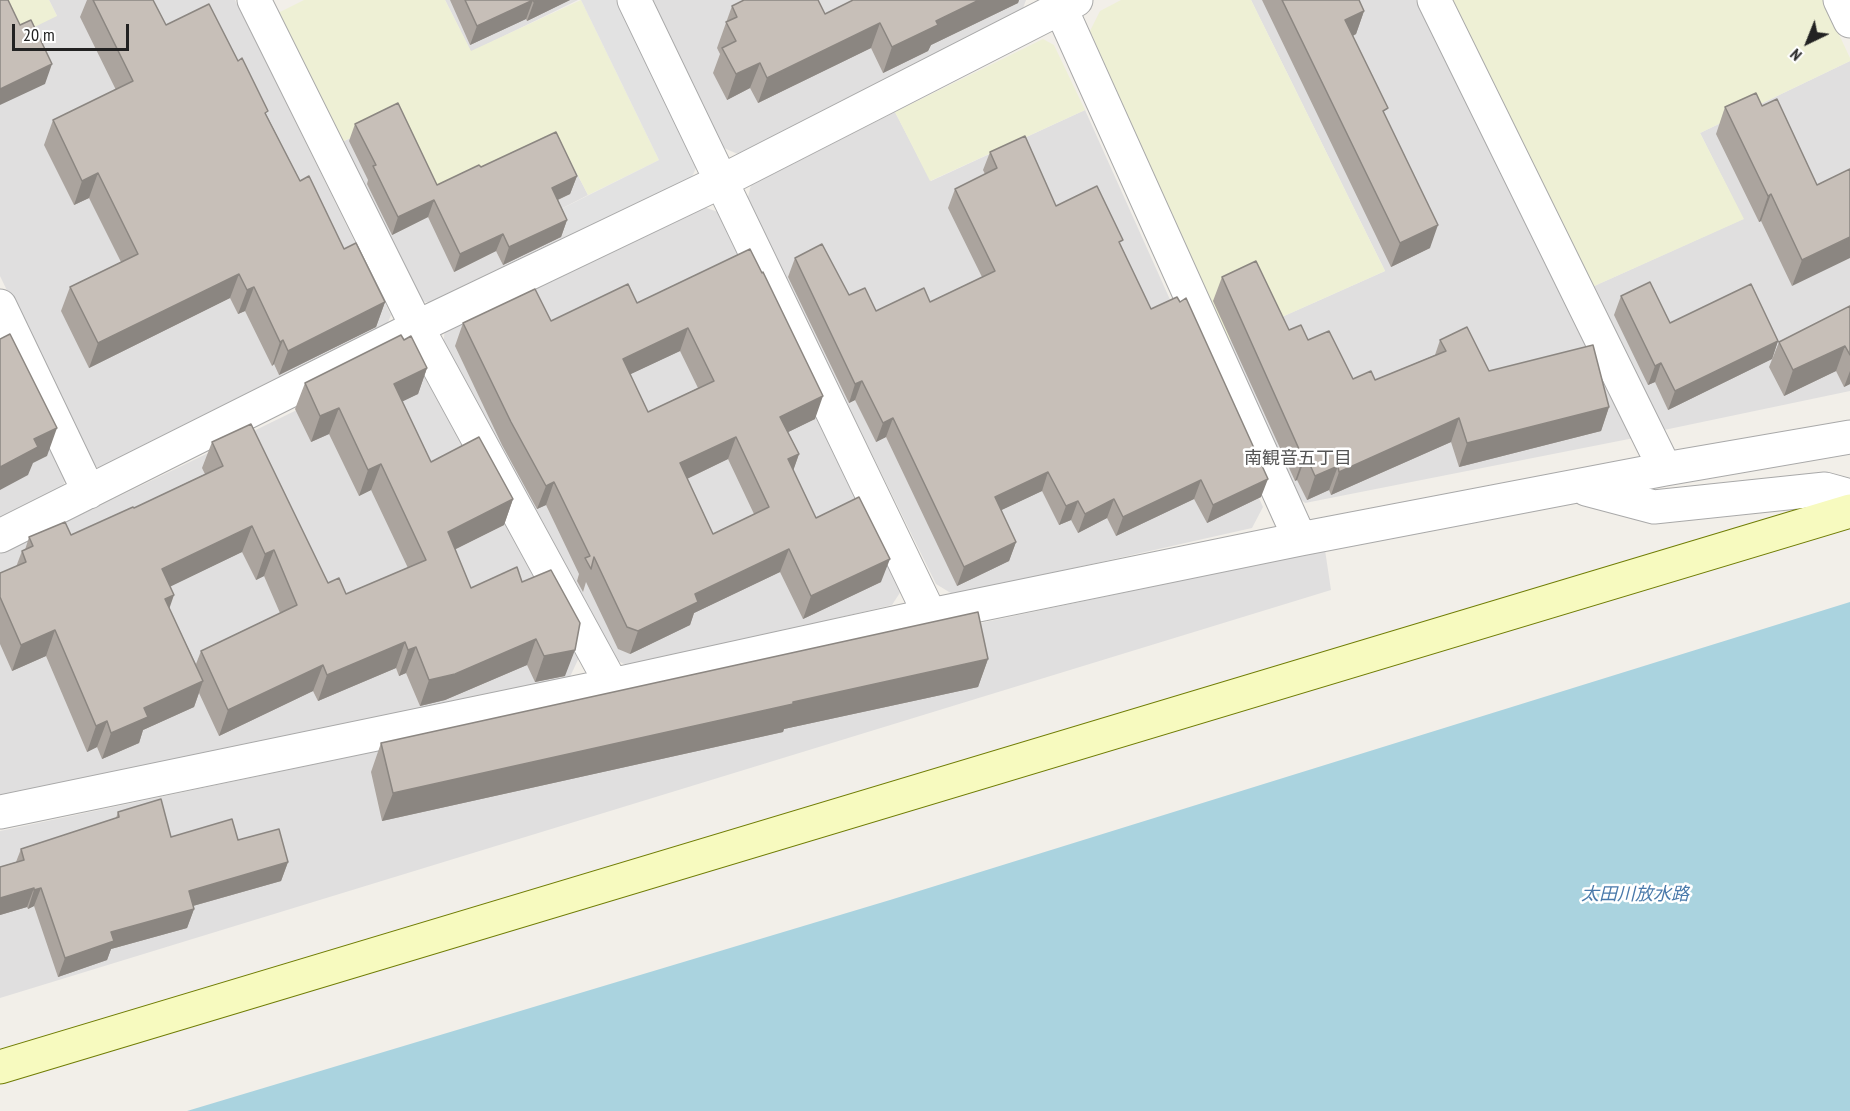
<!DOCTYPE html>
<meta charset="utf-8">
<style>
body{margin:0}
#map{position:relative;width:1850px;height:1111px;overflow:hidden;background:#f2efe9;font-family:"PT Sans Narrow",sans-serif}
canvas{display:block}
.north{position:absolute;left:1778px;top:12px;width:60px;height:60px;-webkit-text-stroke:4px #fff;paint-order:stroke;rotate:223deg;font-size:16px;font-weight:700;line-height:24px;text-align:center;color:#222}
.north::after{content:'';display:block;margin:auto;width:21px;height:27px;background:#222;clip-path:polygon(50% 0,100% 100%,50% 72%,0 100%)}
.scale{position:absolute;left:12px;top:24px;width:117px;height:27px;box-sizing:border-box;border:3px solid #222;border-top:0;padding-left:8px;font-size:18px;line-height:21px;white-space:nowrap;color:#222;-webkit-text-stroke:4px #fff;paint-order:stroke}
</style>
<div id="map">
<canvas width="1850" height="1111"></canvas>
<div class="north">N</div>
<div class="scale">20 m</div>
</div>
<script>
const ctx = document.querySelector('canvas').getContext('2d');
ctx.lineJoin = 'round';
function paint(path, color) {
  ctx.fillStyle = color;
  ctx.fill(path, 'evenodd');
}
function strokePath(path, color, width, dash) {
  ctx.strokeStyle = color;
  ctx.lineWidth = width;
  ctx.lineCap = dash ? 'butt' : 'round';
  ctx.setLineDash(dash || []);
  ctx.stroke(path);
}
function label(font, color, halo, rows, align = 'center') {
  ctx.font = font + ' "PT Sans Narrow","Noto Sans JP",sans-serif';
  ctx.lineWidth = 5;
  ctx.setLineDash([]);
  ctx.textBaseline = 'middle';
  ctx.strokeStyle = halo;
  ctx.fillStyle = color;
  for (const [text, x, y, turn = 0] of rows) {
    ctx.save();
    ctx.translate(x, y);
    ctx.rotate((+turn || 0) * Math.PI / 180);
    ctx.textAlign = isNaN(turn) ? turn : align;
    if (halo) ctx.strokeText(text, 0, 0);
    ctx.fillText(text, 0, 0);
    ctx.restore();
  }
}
const residential = new Path2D(`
 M49,0H235L391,315L386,327L107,472L91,464L0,276V4L57,16Z
 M445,0H578L471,52Z
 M651,0H1026L1022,11L740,155L724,148Z
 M1251,0H1416L1634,438L1305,503L1297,496L1228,341L1385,271Z
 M1850,61V391L1664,430L1592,287L1743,219L1700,133Z
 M1085,110L1263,507L1252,528L954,595L936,584L747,201L751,185L895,112L931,181Z
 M398,115L557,134L588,195L553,213L567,240L433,304L415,299L338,144Z
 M698,205L721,213L903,588L892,605L630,667L614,659L442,351L445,330Z
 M0,341L67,475L61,493L0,525Z
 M402,359L422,367L583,649L568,681L0,797V554Z
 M1325,550L1331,590L0,998V831Z`);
const farmland = new Path2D(`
 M0,0H49L57,16L16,36Z
 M304,0H445L471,51L581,0L659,160L588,195L557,135L437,195L398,115L338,144L274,15Z
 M1121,0H1251L1385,271L1228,341L1090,31L1100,11Z
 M1451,0H1823L1850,58V61L1700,133L1744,219L1592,287Z
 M1043,39L1054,45L1085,110L930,181L895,112Z`);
const parking = new Path2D(`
 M581,0H616L697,166L690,181L567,240L553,213L659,160Z`);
const water = new Path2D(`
 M1850,602V1111H187L890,900Z`);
const street = new Path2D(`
 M254,0L417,327L612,685
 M634,0L930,615
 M1057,0L1300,539
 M1434,0L1665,469
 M1840,0L1850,21
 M0,306L89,492
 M1586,489L1654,507L1825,489L1850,496
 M0,536L417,327L722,181L1076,0
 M0,812L612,685L930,615L1300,539L1665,469L1850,437`);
const secondary = new Path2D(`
 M0,1067L1850,511`);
const wall = new Path2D(`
 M87,0H153L166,25L238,61L267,116L300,181L344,249L385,302L376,327L279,375L274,364L272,366L245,311L238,314L230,298L89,368L61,311L70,287L121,262L89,198L74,205L44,145L53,120L116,90L80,17Z
 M450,0H570L527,21L526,19L470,45Z
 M853,0H1019L1018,3L931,45L928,51L883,73L871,48L758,103L750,88L727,100L713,73L720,54L717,48L732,6L825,14Z
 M1262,0H1359L1364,11L1356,34L1353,36L1385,115L1430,248L1391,267Z
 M1762,106L1817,185L1850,169L1792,286L1761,221L1759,222L1716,134L1725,107Z
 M355,124L437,185L481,167L577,176L570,194L558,200L567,220L561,237L503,265L496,251L454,272L428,217L392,235L367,184L368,180L349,141Z
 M990,152L1056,206L1121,246L1151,309L1261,497L1207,523L1194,499L1116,536L1107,518L1078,533L1071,520L1059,525L1042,491L1001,510L1016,542L1009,561L957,586L886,437L876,442L855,400L849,403L788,277L795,258L849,295L876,311L930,302L982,277L948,208L955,189L985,174L983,170Z
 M750,249L815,419L788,432L799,454L793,470L816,518L881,582L803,619L780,572L694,613L690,625L630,654L618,649L586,582L583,592L577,581L579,574L546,505L537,509L502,445L455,346L463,323L551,321L637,303ZM680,351L698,388L648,412L630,374ZM728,459L754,514L713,534L687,479Z
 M1222,277L1289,330L1308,340L1353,379L1375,380L1435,355L1440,340L1489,371L1609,407L1601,431L1459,467L1451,442L1331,495L1329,490L1307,500L1297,480L1295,481L1213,301Z
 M1621,296L1670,323L1778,341L1772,359L1668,410L1655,382L1648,385L1614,315Z
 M1850,306V384L1844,387L1836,371L1784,396L1769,367L1779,342Z
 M404,340L427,368L418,394L402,401L431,462L513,499L504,525L455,549L471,588L522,582L565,676L535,682L527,665L445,700L420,706L406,673L399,676L396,668L318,701L313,691L219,736L199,693L194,707L143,730L139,743L102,759L97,747L87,752L46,656L12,671L0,644V573L16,567L22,551L25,550L29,537L71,535L134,508L205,474L202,468L212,442L328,583L346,594L408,568L371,490L359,496L329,434L311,442L295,409L305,383ZM242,552L256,580L264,576L280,613L201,651L196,664L169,609L170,586Z
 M988,659L978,687L784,729L783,732L382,821L371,772L381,743Z
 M118,812L171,837L238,840L288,862L281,881L193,906L194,909L187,928L111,949L107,960L58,977L34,906L28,909L27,907L0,915V867L16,862L21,849L116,818Z`);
const shadedWall = new Path2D(`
 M533,0L526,19L470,45L477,26Z
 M538,0H570L527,21L534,2Z
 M979,0H1019L1018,3L931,45L928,51L883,73L892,47L936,21Z
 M1364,11L1356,34L1337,43L1345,20Z
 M880,23L871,48L758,103L767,78Z
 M760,63L750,88L727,100L736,74Z
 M52,64L45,84L0,105V89Z
 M98,173L89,198L74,205L82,181Z
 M577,176L570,194L546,205L552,188Z
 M1771,194L1761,221L1759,222L1768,196Z
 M434,200L428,217L392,235L398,217Z
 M567,220L561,237L503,265L509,247Z
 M1438,225L1430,248L1391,267L1400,243Z
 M503,234L496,251L454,272L460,254Z
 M1850,237V258L1792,286L1802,260Z
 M239,274L230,298L89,368L98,343Z
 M254,287L245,311L238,314L247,290Z
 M385,302L376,327L279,375L288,351Z
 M688,328L680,351L614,382L623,359Z
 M283,340L274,364L272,366L280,342Z
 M1778,341L1772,359L1668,410L1675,391Z
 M1845,346L1836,371L1784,396L1793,370Z
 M1661,363L1655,382L1648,385L1655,366Z
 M427,368L418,394L385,410L394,384Z
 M1850,371V384L1844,387Z
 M862,381L855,400L849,403L855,384Z
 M823,396L815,419L772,440L780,417Z
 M1609,407L1601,431L1459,467L1467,443Z
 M339,408L329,434L311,442L320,416Z
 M893,418L886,437L876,442L883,423Z
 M1459,418L1451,442L1331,495L1339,472Z
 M57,428L47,456L33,463L28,475L0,490V467L34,439Z
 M736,437L728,459L672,486L680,463Z
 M799,454L791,477L788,459Z
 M1306,456L1297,480L1295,481L1303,458Z
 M381,464L371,490L359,496L368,470Z
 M1338,466L1329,490L1307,500L1315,476Z
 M1048,472L1042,491L989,516L995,497Z
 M1268,479L1261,497L1207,523L1213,505Z
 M1201,480L1194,499L1116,536L1123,517Z
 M554,482L546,505L537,509L546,486Z
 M513,499L504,525L438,558L448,532Z
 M1114,499L1107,518L1078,533L1085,514Z
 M1078,501L1071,520L1059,525L1066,506Z
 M252,526L242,552L153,595L162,569Z
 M1016,542L1009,561L957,586L964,567Z
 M789,549L780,572L694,613L690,625L630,654L638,631L695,594Z
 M274,550L264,576L256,580L265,554Z
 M890,559L881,582L803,619L811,596Z
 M174,595L165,621V599Z
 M55,630L46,656L12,671L21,645Z
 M536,639L527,665L445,700L420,706L429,680Z
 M405,642L396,668L318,701L327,675Z
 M416,647L406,673L399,676L408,650Z
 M575,650L565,676L535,682L544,656Z
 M988,659L978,687L784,729L783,732L382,821L393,793L793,702Z
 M323,665L313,691L219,736L228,710Z
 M203,681L194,707L143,730L139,743L102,759L111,733L144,708Z
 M107,721L97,747L87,752L96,726Z
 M288,862L281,881L182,909L189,891Z
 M34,888L27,907L0,915V898Z
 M41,888L34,906L28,909L34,890Z
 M194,909L187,928L111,949L107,960L58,977L65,958L111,932Z`);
const building = new Path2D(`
 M0,0H8L20,25L31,20L52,64L0,89Z
 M93,0H153L166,25L209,4L238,61L242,58L268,111L265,113L300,181L309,176L344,249L356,243L385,302L288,351L283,340L280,342L254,287L247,290L239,274L98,343L70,287L138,254L98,173L82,181L53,120L133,81Z
 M465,0H538L534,2L533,0L477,26Z
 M744,0H818L825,14L853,0H979L936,21L938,25L892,47L880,23L767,78L760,63L736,74L722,48L736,41L726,22L737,17L732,6Z
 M1282,0H1359L1364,11L1345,20L1388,108L1383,111L1438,225L1400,243Z
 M1756,93L1762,106L1777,99L1817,185L1850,169V237L1802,260L1771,194L1768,196L1725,107Z
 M398,103L437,185L479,165L481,167L556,132L577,176L552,188L567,220L509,247L503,234L460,254L434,200L398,217L373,166L376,165L355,124Z
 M1025,136L1056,206L1097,186L1123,240L1119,242L1151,309L1177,297L1180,302L1186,298L1268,479L1213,505L1201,480L1123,517L1114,499L1085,514L1078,501L1066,506L1048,472L995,497L1016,542L964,567L893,418L883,423L862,381L855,384L795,258L822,244L849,295L865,288L876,311L924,288L930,302L995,271L955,189L997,168L990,152Z
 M750,249L762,273L763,272L823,396L780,417L799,454L788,459L816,518L859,497L890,559L811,596L789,549L695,594L698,602L638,631L627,627L594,557L591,569L585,558L590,556L554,482L546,486L511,422L463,323L535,289L551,321L628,284L637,303ZM688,328L714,381L648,412L623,359ZM736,437L769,507L713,534L680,463Z
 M1256,261L1289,330L1301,325L1308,340L1329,331L1353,379L1371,371L1375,380L1446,351L1440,340L1467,327L1489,371L1593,345L1609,407L1467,443L1459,418L1339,472L1338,466L1315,476L1306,456L1303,458L1222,277Z
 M1650,282L1670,323L1751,284L1778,341L1675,391L1661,363L1655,366L1621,296Z
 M1850,306V355L1845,346L1793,370L1779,342Z
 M10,334L57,428L34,439L38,447L0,467V339Z
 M401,335L404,340L411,336L427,368L394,384L431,462L479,437L513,499L448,532L471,588L517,567L522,582L551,570L580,623L575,650L544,656L536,639L455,674L429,680L416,647L408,650L405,642L327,675L323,665L228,710L201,651L297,605L274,550L265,554L252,526L162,569L174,595L165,599L203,681L144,708L148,717L111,733L107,721L96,726L55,630L21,645L0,597V573L26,562L22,551L33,546L29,537L65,522L71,535L133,507L134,508L223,466L212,442L251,424L328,583L339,578L346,594L426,560L381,464L368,470L339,408L320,416L305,383Z
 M978,612L988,659L793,702V704L393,793L381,743Z
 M161,799L171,837L232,819L238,840L279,829L288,862L189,891L194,909L111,932L114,941L65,958L41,888L34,890V888L0,898V867L24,860L21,849L119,817L118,812Z`);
const neighbourhoodNames = [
 ["南観音五丁目",1298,459]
];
const waterNames = [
 ["太田川放水路",1635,895]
];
paint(residential, '#e0dfdf');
paint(farmland, '#eef0d5');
paint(parking, '#e2e2e2');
paint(water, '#aad3df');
strokePath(street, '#a9a9a9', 35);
strokePath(secondary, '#707d05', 35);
strokePath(street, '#fff', 33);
strokePath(secondary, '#f7fabf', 33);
paint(wall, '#aba49e');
paint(shadedWall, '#8b8681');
paint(building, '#c7bfb8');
strokePath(building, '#8b8681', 1.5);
label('18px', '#555', '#fff', neighbourhoodNames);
label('italic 18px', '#4a7aab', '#fff', waterNames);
</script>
